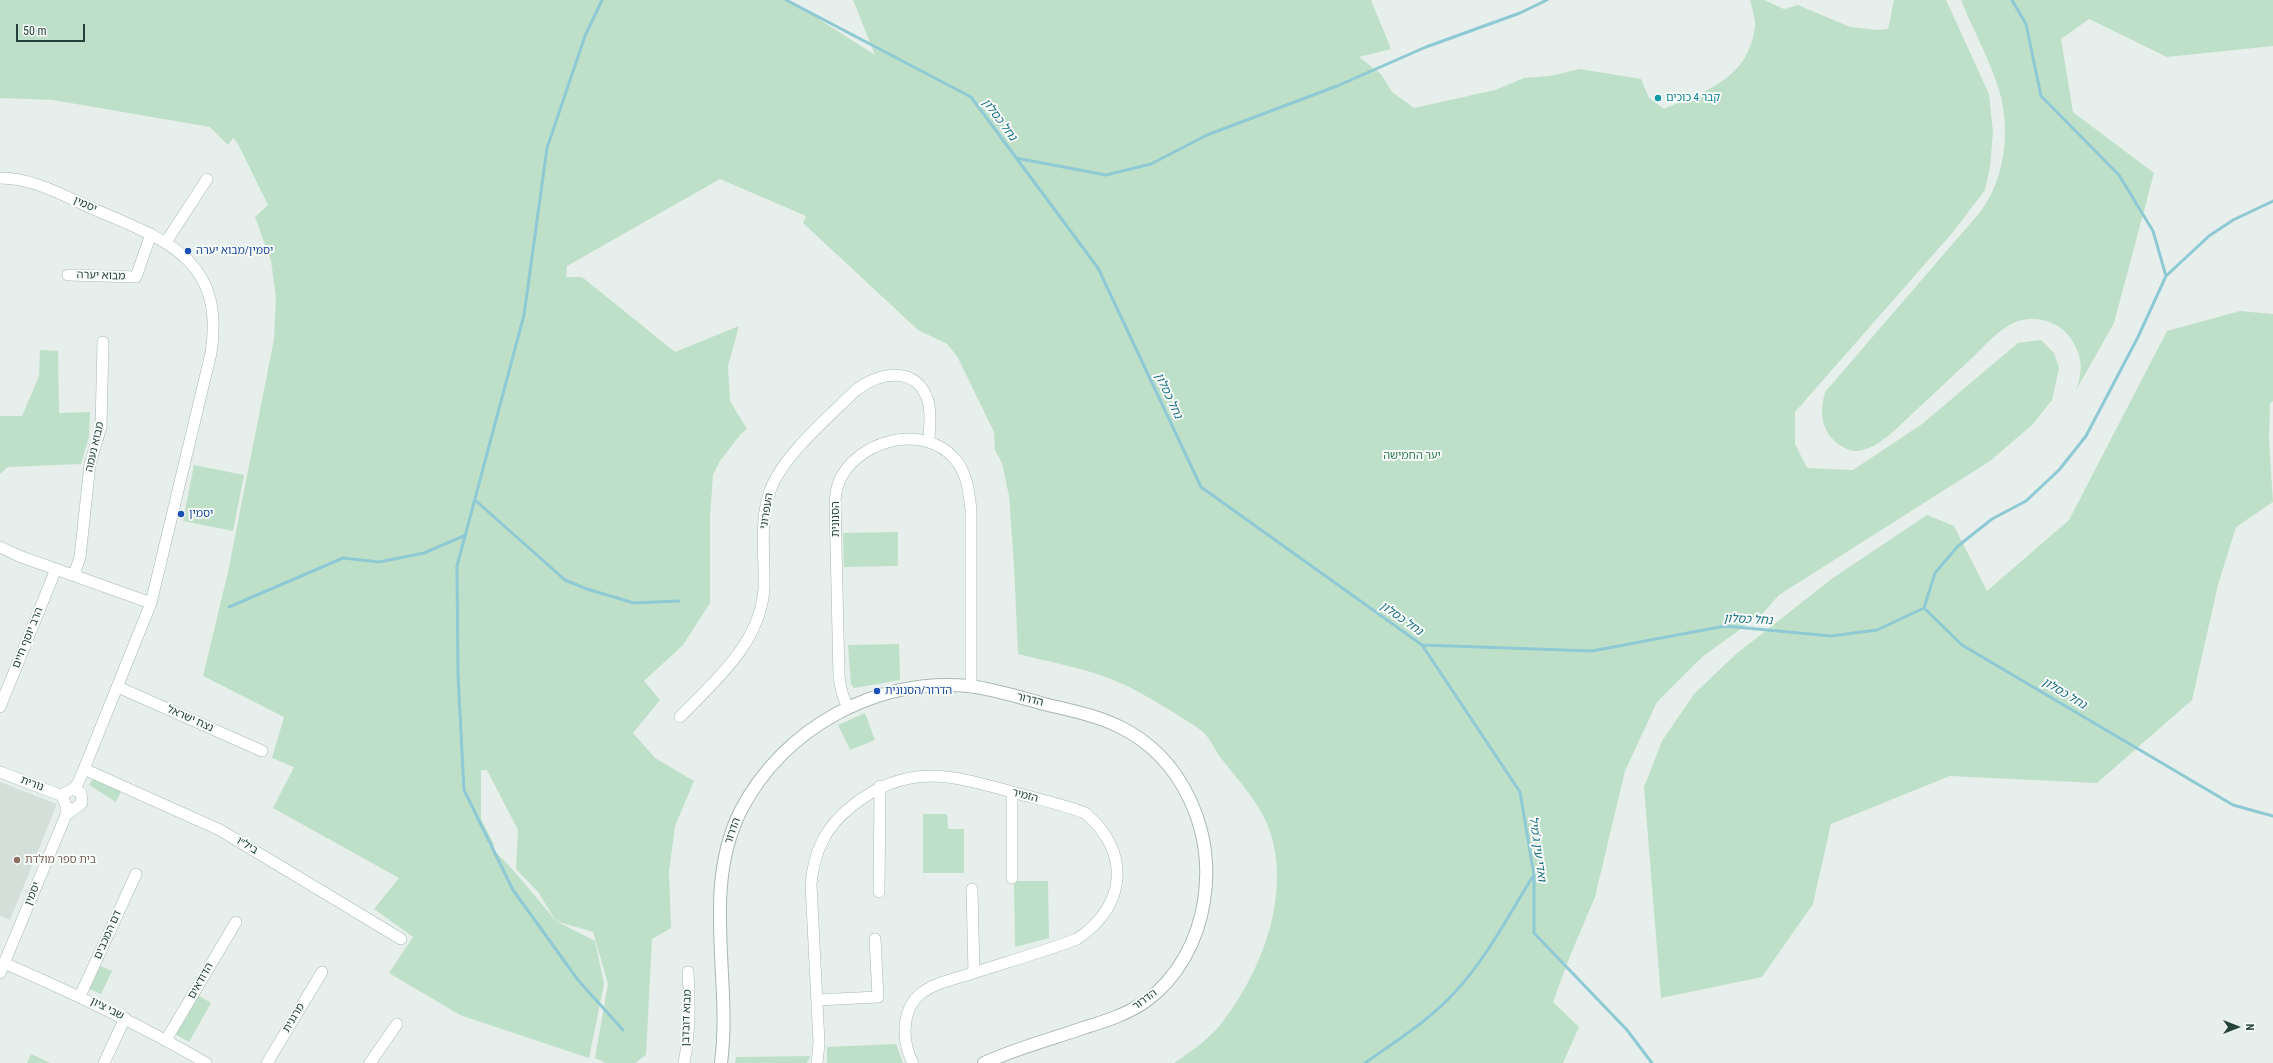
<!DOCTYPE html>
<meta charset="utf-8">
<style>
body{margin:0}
#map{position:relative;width:2273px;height:1063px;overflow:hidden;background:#e6efeb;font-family:"Roboto Condensed",sans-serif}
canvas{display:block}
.north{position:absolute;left:2217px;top:1007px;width:40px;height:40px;-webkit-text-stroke:3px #f7fbf9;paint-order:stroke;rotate:90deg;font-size:11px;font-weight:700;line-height:16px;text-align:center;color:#24423a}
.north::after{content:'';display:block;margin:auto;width:14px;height:18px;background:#24423a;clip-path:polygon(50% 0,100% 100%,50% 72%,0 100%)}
.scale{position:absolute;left:16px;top:24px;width:69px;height:18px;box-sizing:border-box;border:2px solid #24423a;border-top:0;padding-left:5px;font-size:12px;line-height:14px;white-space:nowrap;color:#24423a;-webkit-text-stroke:3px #f7fbf9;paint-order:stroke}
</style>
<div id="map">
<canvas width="2273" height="1063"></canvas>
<div class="north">N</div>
<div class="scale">50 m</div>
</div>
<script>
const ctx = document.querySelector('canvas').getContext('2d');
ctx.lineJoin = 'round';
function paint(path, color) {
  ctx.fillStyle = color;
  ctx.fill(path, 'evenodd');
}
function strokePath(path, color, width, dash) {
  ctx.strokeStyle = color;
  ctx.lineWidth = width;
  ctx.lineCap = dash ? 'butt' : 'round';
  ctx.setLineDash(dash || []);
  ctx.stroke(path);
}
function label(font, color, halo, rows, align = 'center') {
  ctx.font = font + ' "Roboto Condensed","Noto Sans Hebrew",sans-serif';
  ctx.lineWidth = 4;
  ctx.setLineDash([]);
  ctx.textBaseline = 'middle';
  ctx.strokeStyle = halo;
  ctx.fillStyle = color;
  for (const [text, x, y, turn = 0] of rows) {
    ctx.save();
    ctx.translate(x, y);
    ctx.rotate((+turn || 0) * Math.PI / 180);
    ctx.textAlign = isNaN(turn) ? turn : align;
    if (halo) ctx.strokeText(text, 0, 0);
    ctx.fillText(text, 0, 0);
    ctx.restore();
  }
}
const built = new Path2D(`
 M0,782L57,804L10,920L0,916Z`);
const green = new Path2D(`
 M0,0H789L875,55L853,0H1371L1391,49L1359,57L1381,74L1392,92L1414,108L1495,90L1524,78L1550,76L1580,69L1641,79L1649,98L1664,109C1706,91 1748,79 1755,27C1756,19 1752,8 1750,0H1764L1784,9L1798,5L1850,27L1878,30L1888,29L1894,0H1946L1989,94L1993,132L1990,167L1985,190L1953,232L1795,412V444L1807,468L1853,470L1922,424L2018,343L2041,340L2054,353L2059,368L2052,400L2033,424L1990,461L1779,595L1763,613L1702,657L1657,702L1625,771L1595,897L1570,956L1553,1002L1579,1027L1563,1063H1174C1189,1053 1209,1039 1221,1024C1260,974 1289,902 1272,838C1264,807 1239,781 1220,757C1215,750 1211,740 1205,734C1196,725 1183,719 1173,712C1150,698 1125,683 1100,675C1073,666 1045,661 1018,654L1014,565L1009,496L1002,463L995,450L994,432L957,356L947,344L918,330L803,223L806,216L720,179L567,266L566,277H582L675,352L739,326L728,366L730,401L747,429L740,435L720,461L713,475L710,517V603L683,645L644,681L660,700L633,733L655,758L694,781L675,826L669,872L671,928L652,939L646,1055L635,1063H606L595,1058L608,984L593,932L556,921L595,941L604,984L589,1058L460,1015L389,973L413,937L374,909L399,878L273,808L294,767L272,758L284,717L203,676L228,572L274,339L276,297L271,261L255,217L268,205L237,142L233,138L228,145L210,127L53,100L0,98ZM481,770H487L518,830L516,869L538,892L556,921L514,871L487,843L495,846L481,819Z
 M1961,0H2273V46L2167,57L2089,19L2061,39L2073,112L2154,173L2114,323L2076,390C2084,369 2082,354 2069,336C2056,319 2030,314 2011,324C1997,332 1984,346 1972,358C1952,377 1932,395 1912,414C1897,428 1879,448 1858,451C1848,452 1835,443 1829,435C1820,421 1821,407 1825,392L1981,211C2005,178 2011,130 1999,90C1990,60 1973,30 1961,0Z
 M2240,311L2273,314V401L2270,404L2269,440L2273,502L2236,527L2218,585L2192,700L2097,783L1950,776L1831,824L1813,904L1762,977L1661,998L1644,787L1662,741L1694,694L1736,654L1833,578L1927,515L1954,526L1987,591L2069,520L2167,331Z
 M40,350L58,351L59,413L90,412L89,437L81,464L8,467L0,474V416H22L39,376Z
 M194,465L244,475L233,531L183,521Z
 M898,532V566L844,567L843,533Z
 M899,644L900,680L854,688L851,684L848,645Z
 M865,713L875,740L850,750L838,725Z
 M102,779L122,789L116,802L89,785L92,780Z
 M923,814H947L948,829H964V873H923Z
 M1014,881H1048L1049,938L1015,947Z
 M100,966L112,971L101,994L89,989Z
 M198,995L211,1003L189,1042L175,1034Z
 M896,1044L903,1063H827V1047Z
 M31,1054L50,1063H27Z
 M810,1056L807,1063H735L736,1057Z`);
const stream = new Path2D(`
 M602,0L585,36L547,148L524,315L457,566L458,675L464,790L513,890L578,980L623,1030
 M786,0L971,97L1098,268L1201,487L1422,645L1592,651L1725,626L1831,636L1877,630L1924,608L1962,645L2233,805L2273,816
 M2012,0L2026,24L2041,96L2119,175L2153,231L2166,276
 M1016,158L1106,175L1151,164L1207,135L1337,86L1426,47L1520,13L1547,0
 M475,500L565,580L587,589L634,603L679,601
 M229,607L343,558L379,562L424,553L466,535
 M1924,608L1935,573L1958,546L1992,519L2026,501L2059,470L2086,436L2138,337L2166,276L2209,236L2233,220L2273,201
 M1422,645L1520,792L1534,875V933L1627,1030L1652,1063
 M1365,1063C1396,1041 1431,1019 1456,991C1487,957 1509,915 1533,876`);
const minor = new Path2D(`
 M0,178C32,178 61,194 89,207C162,239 226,256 211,353L151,603L84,769L78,783L73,789
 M166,242L207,179
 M68,275L136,277L151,234
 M0,547L19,556L151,603
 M74,575L80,557L90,464L101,427L103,342
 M118,687L262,751
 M0,707L56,569
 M848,708L842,693L839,677L835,500C836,491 838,481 843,474C866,438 924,425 954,458C967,472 969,492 971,510V687
 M680,717C716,680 761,642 764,588C765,556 759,521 770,491C782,456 830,416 856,390C880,372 917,365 928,401C932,413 929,429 929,442
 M84,769L220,830L401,939
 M0,772L63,796
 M66,815L82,803L81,793L73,789L65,793L63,798L66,806L71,809
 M1012,878V792
 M972,889L974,973
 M879,892L880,786
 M4,963C73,993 141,1025 206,1063
 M0,973L66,815V806
 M80,996L136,874
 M817,1000L878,997L875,939
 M166,1040L236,922
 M104,1063L125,1018
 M267,1063L322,972
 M370,1063L397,1024
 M684,1063C690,1033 690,1003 688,972
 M817,1063L819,1043L811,884C814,851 826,826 852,806C906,762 951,775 1012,792C1037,799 1062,804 1085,813C1132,852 1126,907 1077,939C1043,952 1007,962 973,973C955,979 933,983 919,995C901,1012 902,1043 913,1063`);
const tertiary = new Path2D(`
 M721,1063C732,979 701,889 741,810C784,728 876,677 969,686C994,689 1019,697 1044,704C1069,710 1095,715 1118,726C1183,757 1215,831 1204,901C1198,940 1178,978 1146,1001C1128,1014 1106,1021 1086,1027C1052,1039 1017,1048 984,1063`);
const markers = [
 [1658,98,4,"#0f9aa8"],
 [188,251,4,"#1a4fb4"],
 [181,514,4,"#1a4fb4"],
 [877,691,4,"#1a4fb4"],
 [17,860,4,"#8d6e63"]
];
const cultureNames = [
 ["קבר 4 כוכים",1666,98]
];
const streetNames = [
 ["יסמין",85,205,24],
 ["מבוא יערה",101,276,2],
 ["מבוא נעמה",95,447,-77],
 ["העפרוני",767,511,-81],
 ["הסנונית",836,519,-90],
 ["הרב יוסף חיים",28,638,-68],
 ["הדרור",1030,700,14],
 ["נצח ישראל",190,719,24],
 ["נורית",32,784,20],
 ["הזמיר",1025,796,15],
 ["הדרור",733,831,-70],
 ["ביל״ו",247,846,31],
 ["יסמין",33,894,-68],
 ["דם המכבים",108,935,-66],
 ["הדודאים",201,981,-60],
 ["הדרור",1145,1000,-36],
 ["שבי ציון",107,1009,27],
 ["מרגנית",294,1018,-59],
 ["מבוא דובדבן",687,1018,-88]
];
const transitNames = [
 ["יסמין/מבוא יערה",196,251],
 ["יסמין",189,514],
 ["הדרור/הסנונית",885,691]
];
const parkNames = [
 ["יער החמישה",1412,456]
];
const educationNames = [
 ["בית ספר מולדת",25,860]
];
const waterNames = [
 ["נחל כסלון",999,120,53],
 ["נחל כסלון",1168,396,65],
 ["נחל כסלון",1401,619,35],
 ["נחל כסלון",1748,620,3],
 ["נחל כסלון",2064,694,31],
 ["ואדי עין ג'מיל",1537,849,82]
];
paint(built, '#d4dfda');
paint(green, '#bfe0c8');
strokePath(stream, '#8ec9d4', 3);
strokePath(minor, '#a8b8b2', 12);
strokePath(tertiary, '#a8b8b2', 14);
strokePath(minor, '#fff', 11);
strokePath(tertiary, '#fff', 12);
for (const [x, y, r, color] of markers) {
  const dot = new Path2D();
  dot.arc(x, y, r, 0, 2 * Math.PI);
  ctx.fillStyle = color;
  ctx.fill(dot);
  strokePath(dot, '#f7fbf9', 1.5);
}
label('11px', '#0d838f', '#f7fbf9', cultureNames, 'left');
label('11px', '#24423a', '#f7fbf9', streetNames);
label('11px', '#164399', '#f7fbf9', transitNames, 'left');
label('11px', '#2d7a4b', '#f7fbf9', parkNames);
label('11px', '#785e54', '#f7fbf9', educationNames, 'left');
label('italic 12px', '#1c6f80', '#f7fbf9', waterNames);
</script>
